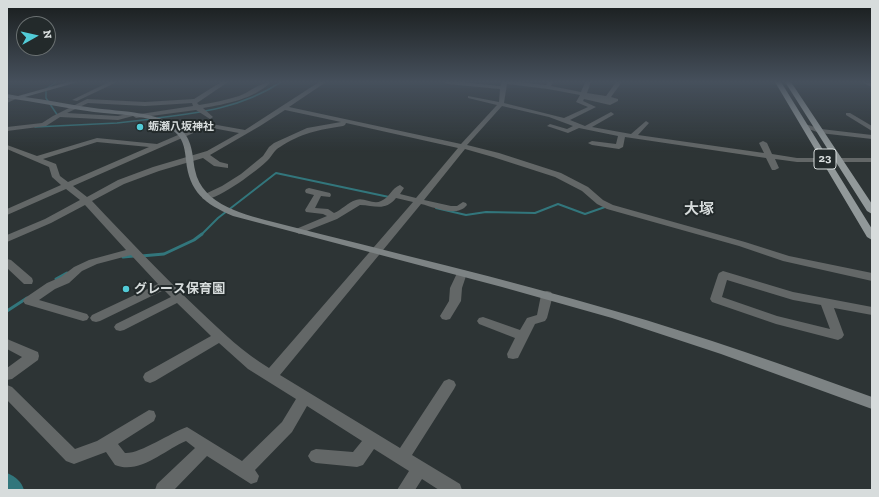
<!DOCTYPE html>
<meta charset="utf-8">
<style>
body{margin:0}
#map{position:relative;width:879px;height:497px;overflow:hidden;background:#2d3435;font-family:"Zilla Slab",serif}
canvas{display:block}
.frame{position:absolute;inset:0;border:8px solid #d7dcdc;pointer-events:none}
.north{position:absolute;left:16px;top:16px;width:40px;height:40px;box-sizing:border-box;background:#232a2b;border:1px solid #6b7172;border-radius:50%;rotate:82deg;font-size:11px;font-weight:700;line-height:16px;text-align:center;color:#d7dcdc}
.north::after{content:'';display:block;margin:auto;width:14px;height:18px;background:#52cbd7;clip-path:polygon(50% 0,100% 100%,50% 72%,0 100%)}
</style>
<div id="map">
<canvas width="879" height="497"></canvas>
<div class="frame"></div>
<div class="north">N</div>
</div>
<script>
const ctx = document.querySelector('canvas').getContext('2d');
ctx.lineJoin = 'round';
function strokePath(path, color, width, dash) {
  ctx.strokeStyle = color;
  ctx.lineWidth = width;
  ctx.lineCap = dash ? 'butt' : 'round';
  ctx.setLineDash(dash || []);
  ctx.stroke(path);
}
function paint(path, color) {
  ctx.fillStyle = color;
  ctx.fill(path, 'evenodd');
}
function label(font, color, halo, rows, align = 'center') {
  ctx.font = font + ' "Zilla Slab","Noto Sans JP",serif';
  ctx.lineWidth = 4;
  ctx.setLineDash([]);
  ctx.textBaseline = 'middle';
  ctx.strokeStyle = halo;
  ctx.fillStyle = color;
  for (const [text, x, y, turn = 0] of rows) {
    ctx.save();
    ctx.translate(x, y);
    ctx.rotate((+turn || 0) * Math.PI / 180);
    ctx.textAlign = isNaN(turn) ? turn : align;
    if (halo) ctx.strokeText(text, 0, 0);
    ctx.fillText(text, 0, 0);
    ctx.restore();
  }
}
const streamFar2 = new Path2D(`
 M56,82L46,89V98L58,116
 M157,118C201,113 243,107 281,82
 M35,127L117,123L152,119`);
const streamFar1 = new Path2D(`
 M436,208L466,215L486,212L535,213L558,204L585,214L605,207
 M201,235L218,218L276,173L389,197`);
const stream = new Path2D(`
 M141,256L164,254L194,240L202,234
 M123,257L134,256
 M56,279L67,273
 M7,311L27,298`);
const river = new Path2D(`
 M7,473C16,477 21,481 24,490H7Z`);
const street = new Path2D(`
 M109,82H117L77,101L72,100Z
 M221,82H228L197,103L199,105C213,103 226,100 239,96C250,92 260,82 271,82C254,99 226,104 203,108L213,117L210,119L196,110L136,118L133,116L118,120L60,117L46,126L7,131V127L42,123L53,116L87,99L145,102L194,99ZM88,103L145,106L192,103L193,106L134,115L131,113L118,116L67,113Z
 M319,82H326L289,107L461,144L497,105L468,98V96L499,102L500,89L447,84L444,82H463L500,86L502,82H520L546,85L548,82H554L551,86L581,92L585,82H591L587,93L606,96L616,82H622L611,97L618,99V101L610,105L584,99L583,101L596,107L570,120L585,126L611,112L614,114L613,115L592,127L631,134L646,121L649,123L638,135L764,153L759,143L763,141L767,143L772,154L797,158H872V162H797L775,159L779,168L775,170H772L766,158L625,137L623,147L619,149L592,145L588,143L592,141L616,144L618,136L579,128L568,133L547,126L550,124L567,129L573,126L549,117L502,106L467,145L499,153L561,173L588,187L603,200L613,205L745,242L789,256L872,273V281L783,261L739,246L607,209L597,204L582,191L555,177L493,157L465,149L424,200L451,206H457L463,202L466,203L467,205C457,218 434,207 421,204L280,375L400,448L444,381L449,379L454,381L456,385L454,389L412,455L460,484L462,490H439L422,479L415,490H397L409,471L374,449L363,465L357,467L316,463L311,461L308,456L311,451L316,449L353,452L362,441L307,406L292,432L255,470L259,476L257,482L251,484L207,456L174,490H155L157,484L195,448L186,441C164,450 140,475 115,465L106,452L74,464L66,461L7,400V385L12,387L75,449L97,441L149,410L154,411L156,416L154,421L118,444L125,453C140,454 170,433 187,427L242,461L282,422L296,399L248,369L219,343L155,381L150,383L145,381L143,377L145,373L211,336L177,303L124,330L120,331L116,330L114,327L116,324L171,297L164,290L100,321L96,322L92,321L90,318L92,315L158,284L131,255L97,264L82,271L69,283L55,289L39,300L87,314L89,317L87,320L83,321L25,304L23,301L25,298L47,283L61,277L74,267L89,260L126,250L85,205L51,223L7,242V235L45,219L80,200L66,189L7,215V209L61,185L52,177L49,167L7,149V145L37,156L97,138L157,144L206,123L245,130ZM507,84L548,89L580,95L576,102L588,107L564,118L504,103ZM285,110L341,122L307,128L274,143L269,147L263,156L241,174L222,186L203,195L202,197L203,199C216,202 258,170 268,160C272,156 274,150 280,147C301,133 318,130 343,126L345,125L346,123L458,148L416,198L400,194L404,188L400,185C392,188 389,198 381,201C373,205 364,197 356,200C348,202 342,210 334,213L328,209L315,208L321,196L330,197L331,195L330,193L309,188L306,189L305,191L306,193L314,195L305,210L306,212L323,214L327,216L296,229L294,231L299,234L337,219L360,205C374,205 385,212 396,198L413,202L269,368C244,353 222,332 201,312C163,276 128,239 92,201L124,184L159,171L203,158L214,166L228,168V164L220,162L210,155L260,126ZM207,127L239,133L207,151L153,167L118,180L87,197L73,186ZM97,142L149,147L68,182L60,176L56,164L43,159Z
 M862,82L872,83V87L863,83Z
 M15,96L20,97L7,103V99Z
 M846,113H850L872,126V131L846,115Z
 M805,124L821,129L872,135V139L820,133L803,127L802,126Z
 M7,259L11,260L32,278L33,281L32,284H24L7,268Z
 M462,270L466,271L467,273L462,288L461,301L450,319L446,320L442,319L440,316L449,301L450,288L458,271Z
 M723,271L793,292L872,307V315L834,308L844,335L842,338L838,340L776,324L712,302L710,299L718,275L719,273ZM727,280L793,300L821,305L830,329L777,316L722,297Z
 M547,291L551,292L553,295L547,318L545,321L535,324L518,358L513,359L508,358L507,354L515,338L479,324L477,321L479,318L483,317L520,330L527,318L537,315L541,295L543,292Z
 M7,339L38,352L39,356L38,360L12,379L7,380V368L22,357L7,349Z`);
const secondary = new Path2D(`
 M68,82H78L25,97C48,100 71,105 94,108C122,112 156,111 179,128C193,139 192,155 195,170C202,206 247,215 277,223C390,252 503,278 615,311C702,336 787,366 872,397V409L721,354L612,318L502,287L233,216C205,204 189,192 186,160C185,151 184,141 177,134C159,114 119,115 94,112C65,108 36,102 7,98V94L18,96Z`);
const primary = new Path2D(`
 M775,82H781L872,229V240L867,237Z
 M785,82H791L872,204V214L867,211Z`);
const markers = [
 [140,127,4,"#52cbd7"],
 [126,289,4,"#52cbd7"]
];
const farPoinames = [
 ["蛎瀬八坂神社",148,127]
];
const shields = [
 [825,159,22]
];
const shieldNames = [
 ["23",825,159]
];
const poiNames = [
 ["グレース保育園",134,289]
];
const quarterNames = [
 ["大塚",699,210]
];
strokePath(streamFar2, '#32767c', 1.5);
strokePath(streamFar1, '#32767c', 2);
strokePath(stream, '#32767c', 3);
paint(river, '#32767c');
paint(street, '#636767');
paint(secondary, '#7d8384');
paint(primary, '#92999a');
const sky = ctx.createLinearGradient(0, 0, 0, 152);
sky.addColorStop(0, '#191d1d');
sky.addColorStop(0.54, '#46505c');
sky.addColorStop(1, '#46505c00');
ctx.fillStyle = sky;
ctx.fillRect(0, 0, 879, 152);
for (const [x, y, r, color] of markers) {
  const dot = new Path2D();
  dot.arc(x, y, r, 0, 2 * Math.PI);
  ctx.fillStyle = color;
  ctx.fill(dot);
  strokePath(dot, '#232a2b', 1.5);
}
label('bold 11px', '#d7dcdc', '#232a2b', farPoinames, 'left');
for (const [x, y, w] of shields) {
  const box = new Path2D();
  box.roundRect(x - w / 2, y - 10, w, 20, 3);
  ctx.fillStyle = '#232a2b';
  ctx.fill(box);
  strokePath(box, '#d7dcdc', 1);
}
label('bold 12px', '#d7dcdc', null, shieldNames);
label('bold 13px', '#d7dcdc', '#232a2b', poiNames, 'left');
label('bold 15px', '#d7dcdc', '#232a2b', quarterNames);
</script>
